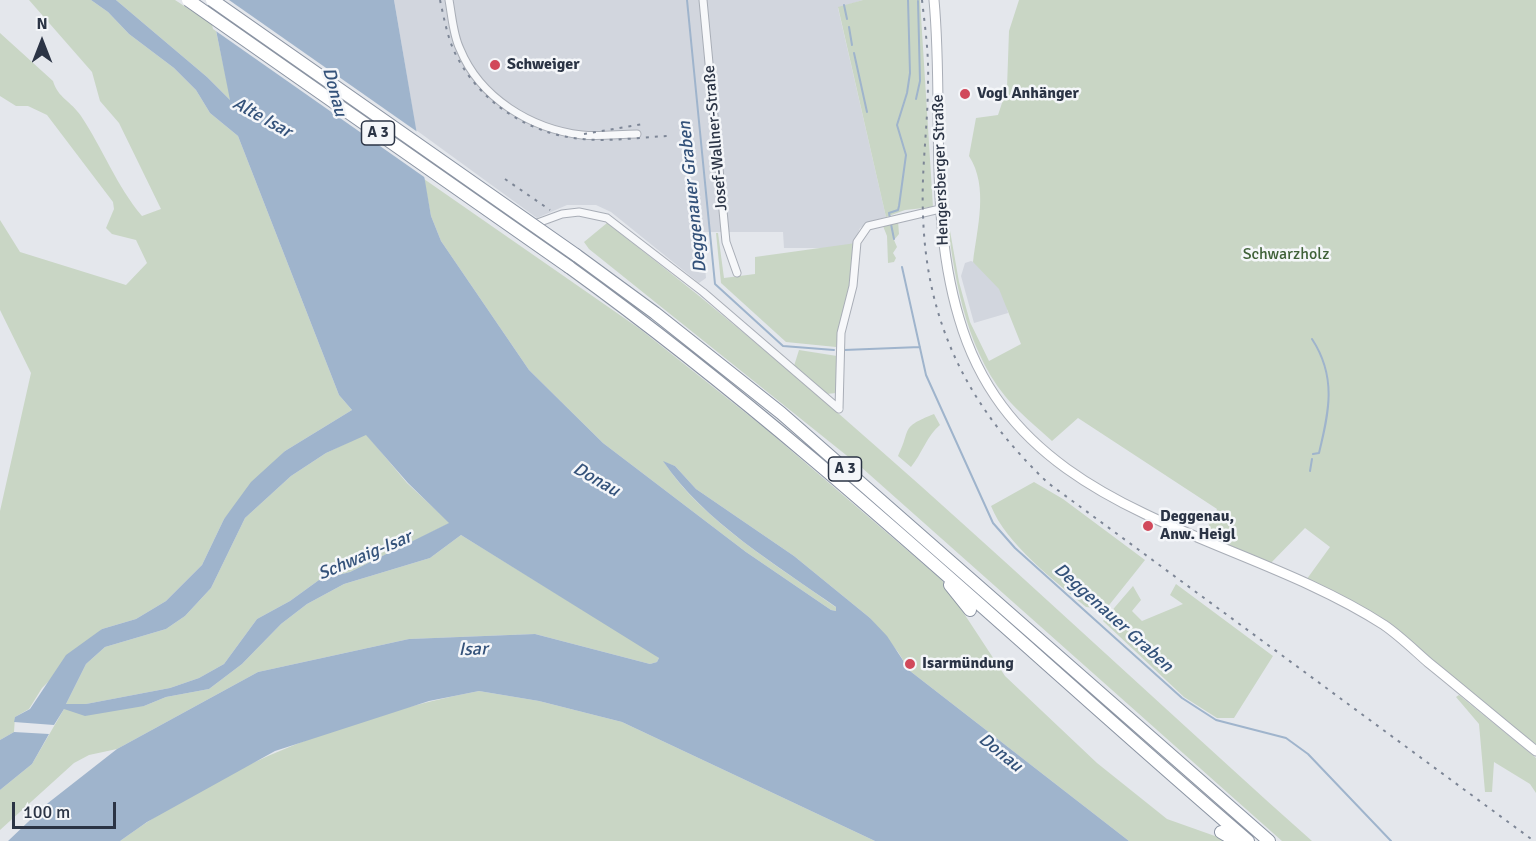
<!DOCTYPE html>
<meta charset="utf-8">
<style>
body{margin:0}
#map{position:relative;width:1536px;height:841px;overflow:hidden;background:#e4e7ec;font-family:Signika,sans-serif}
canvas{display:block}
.north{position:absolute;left:12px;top:12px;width:60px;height:60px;-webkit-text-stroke:4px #f4f6f9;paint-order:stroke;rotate:0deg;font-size:16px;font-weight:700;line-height:24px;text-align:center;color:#2b3445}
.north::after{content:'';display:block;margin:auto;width:21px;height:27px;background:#2b3445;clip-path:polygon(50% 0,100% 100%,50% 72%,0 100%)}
.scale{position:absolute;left:12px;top:802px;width:104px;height:27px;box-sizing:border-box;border:3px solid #2b3445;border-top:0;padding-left:8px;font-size:18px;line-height:21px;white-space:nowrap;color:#2b3445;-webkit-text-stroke:4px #f4f6f9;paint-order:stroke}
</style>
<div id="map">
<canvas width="1536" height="841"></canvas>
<div class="north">N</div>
<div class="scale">100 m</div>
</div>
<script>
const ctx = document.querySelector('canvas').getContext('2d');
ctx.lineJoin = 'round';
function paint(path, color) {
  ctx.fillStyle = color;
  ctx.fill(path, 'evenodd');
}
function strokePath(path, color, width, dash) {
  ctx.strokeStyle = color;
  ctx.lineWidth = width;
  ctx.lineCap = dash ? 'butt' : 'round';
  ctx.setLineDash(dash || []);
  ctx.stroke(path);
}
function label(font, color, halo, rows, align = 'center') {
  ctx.font = font + ' Signika,sans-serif';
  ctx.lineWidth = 5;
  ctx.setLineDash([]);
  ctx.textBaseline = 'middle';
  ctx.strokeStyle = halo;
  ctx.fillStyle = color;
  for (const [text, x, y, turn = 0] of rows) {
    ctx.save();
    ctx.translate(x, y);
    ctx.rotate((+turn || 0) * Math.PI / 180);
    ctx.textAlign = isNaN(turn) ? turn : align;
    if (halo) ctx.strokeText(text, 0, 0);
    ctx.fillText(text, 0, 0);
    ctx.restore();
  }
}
const built = new Path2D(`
 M394,0H863L838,8L886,217L872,221L860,228L852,248H784L783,232H702L706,278L699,283L611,212L596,205H567L537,218L416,130Z
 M971,261L981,265L995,280L1004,295L1008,313L974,323L961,276L965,263Z`);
const green = new Path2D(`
 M29,0H91L108,12L129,34L174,68L196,90L210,113L238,136L339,395L352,410L285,451L224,519L202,565L166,601L136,619L102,629L42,688L29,709L15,717L14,732L0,740V511L31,373L0,310V220L20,252L126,285L147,263L136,240L112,234L106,228L114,209L113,202L47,115L28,106H16L0,96V33L53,81C58,98 71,101 81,116C103,149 116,185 142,216L161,209L119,123L100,101L92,72Z
 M116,0H175L215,26L231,101L207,77Z
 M863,0H920L933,207L905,210L886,217L838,7Z
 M1019,0H1536V751L1384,625L1304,583L1330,547L1305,528L1267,567L1205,533L1217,509L1078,418L1052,441C1036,426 1018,412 1005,396C964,345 953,272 946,208L959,282L970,322L989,361L1021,344L999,289L973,262C977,228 989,187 969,156L976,118L998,115L1007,88L1009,31Z
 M424,179L640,329L766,429L942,580L1005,676L1097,763L1167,819L1229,841H1129L910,671L898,652L870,618L794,556L696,489L675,466L664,462C700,519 781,568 837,608L836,611L831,610L746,552L603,443L529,370L441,241L431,216Z
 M898,221L899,234L894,240L897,247L893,253L896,258L894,262L888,263L887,236L883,226Z
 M607,223C855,414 1079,633 1312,841H1282L861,467L589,249L584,242Z
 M716,233H718L724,278L755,274V257L856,243L854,270L836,347L786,342L721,283Z
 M799,350L837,356L836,393L827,394L794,366Z
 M934,414L940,425C928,434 921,455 911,467L898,456C912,428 899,428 934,414Z
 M366,434L407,483L450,523L350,572L319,580L290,601L257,619L224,664L199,678L170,688L86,704H66L86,664L105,647L166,629L185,616L211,588L245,518L291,476L326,453Z
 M1034,482L1063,499L1145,560L1102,614L1095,608L1086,607C1055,581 1006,544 991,506Z
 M461,535L653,653L659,658L657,662L650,664L535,634L409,639L258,672L117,749L89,755L74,763L0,830V790L32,764L64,709L144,706L166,697L209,689L242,664L281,624L307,604L344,584L430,558Z
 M1176,584L1273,656L1234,718H1217L1184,697L1103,621L1133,586L1141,600L1132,611L1142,621L1183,604L1170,595Z
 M479,691L539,701L622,722L875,841H120C225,764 352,715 479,691Z
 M1459,695L1536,758V793L1530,784L1494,762L1492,792H1485L1479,724L1456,697Z`);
const water = new Path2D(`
 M91,0H116L207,77L230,100L210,0H394L431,216L441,241L529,370L603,443L746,552L831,610L836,611V607C778,566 703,521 663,461L675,466L696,489L794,556L870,618L887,636L910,671L1129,841H875L622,722L539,701L479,691L429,701L275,751L147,822L120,841H8L48,803L117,749L258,672L409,639L535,634L650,664L657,662L659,658L461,535L430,558L344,584L307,604L281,624L242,664L209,689L166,697L144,706L85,716L64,709L54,725L14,722L15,717L30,709L66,655L102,629L136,619L166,601L202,565L224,519L251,482L285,451L352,410L339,395L238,136L210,113L196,90L174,68L129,34L108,12ZM366,435L408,483L449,523L350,572L319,580L290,601L257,619L224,664L199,678L170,688L86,704H66L86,664L105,647L166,629L185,616L211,588L245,518L291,476L326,453Z
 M14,732L49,734L32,764L0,790V740Z`);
const pier = new Path2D(`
 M207,0H229L419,133L427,179L213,29Z`);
const stream = new Path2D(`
 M687,0L715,284L783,346L834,350
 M844,5L847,19
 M849,27L852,45
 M854,53L867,112
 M916,99L920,81L918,1
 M890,218L889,213L898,210L899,206L906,155L897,125L907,93L910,73L908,0
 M891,224L894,239
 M902,267L926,375L993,523L1015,548L1182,698L1216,720L1286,738L1308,754L1391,841
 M1312,339C1337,377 1329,412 1319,453L1313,454
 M844,350L920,347
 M1310,471L1312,459`);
const street = new Path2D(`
 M449,0C452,16 453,35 460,49C480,98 531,129 582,135C600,137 619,134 637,134
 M703,0L726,242L737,273
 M532,225L562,214L579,212L607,218L703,292L839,409
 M839,409L841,333L853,286L857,242L868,226L940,209`);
const secondary = new Path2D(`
 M934,0C944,106 928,214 959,318C1017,518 1234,528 1384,625C1400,636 1414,650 1429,663C1465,692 1500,722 1536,751`);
const highway = new Path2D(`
 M576,255L655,313L781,413L1269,841
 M569,267C810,441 1023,648 1248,841
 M950,585L970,610
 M1221,832L1236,841`);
const rail = new Path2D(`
 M440,0C444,18 447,36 455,53C479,102 528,134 582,139C610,142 641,137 669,136
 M922,0C925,27 929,54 928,82C928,126 921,170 923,214C926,324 969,408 1048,483L1534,841
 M584,134L643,124
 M505,179L550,210`);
const highwayBridge = new Path2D(`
 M188,0L569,267
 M212,0L576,255`);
const markers = [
 [495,65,6,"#d1495b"],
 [965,94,6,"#d1495b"],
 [1148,526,6,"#d1495b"],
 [910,664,6,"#d1495b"]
];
const shields = [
 [378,133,33],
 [845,469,33]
];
const shieldNames = [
 ["A 3",378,133],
 ["A 3",845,469]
];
const poiNames = [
 ["Schweiger",507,65],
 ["Vogl Anhänger",977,94],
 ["Deggenau,",1160,517],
 ["Anw. Heigl",1160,535],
 ["Isarmündung",922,664]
];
const streetNames = [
 ["Josef-Wallner-Straße",716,138,-95],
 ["Hengersberger Straße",941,170,-92]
];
const parkNames = [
 ["Schwarzholz",1286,255]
];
const waterNames = [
 ["Donau",334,92,75],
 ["Alte Isar",262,118,29],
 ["Deggenauer Graben",693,197,-96],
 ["Donau",596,480,30],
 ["Schwaig-Isar",365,556,-23],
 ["Deggenauer Graben",1113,618,42],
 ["Isar",473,650,-1],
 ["Donau",1000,753,39]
];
paint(built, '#d2d6de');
paint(green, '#c9d6c5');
paint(water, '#9fb4cc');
paint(pier, '#e4e7ec');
strokePath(stream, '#9fb4cc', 2);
strokePath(street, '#a9aeb7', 9);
strokePath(secondary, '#a9aeb7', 11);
strokePath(highway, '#8b94a3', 14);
strokePath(street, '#f7f8fa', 7);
strokePath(secondary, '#fff', 9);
strokePath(highway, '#fff', 12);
strokePath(rail, '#7d8696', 2, [3, 6]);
strokePath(highwayBridge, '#8b94a3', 14, []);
strokePath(highwayBridge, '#fff', 12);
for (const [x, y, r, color] of markers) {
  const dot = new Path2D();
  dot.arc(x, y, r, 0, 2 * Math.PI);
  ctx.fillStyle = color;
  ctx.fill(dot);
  strokePath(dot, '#f4f6f9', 2);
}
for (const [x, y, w] of shields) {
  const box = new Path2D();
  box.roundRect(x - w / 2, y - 12, w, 24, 4.5);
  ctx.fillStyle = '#f4f6f9';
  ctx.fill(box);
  strokePath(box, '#2b3445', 1.5);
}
label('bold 15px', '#2b3445', null, shieldNames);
label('bold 16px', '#2b3445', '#f4f6f9', poiNames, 'left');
label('16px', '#2b3445', '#f4f6f9', streetNames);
label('16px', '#3f6138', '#f4f6f9', parkNames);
label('italic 18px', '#34527a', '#f4f6f9', waterNames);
</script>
